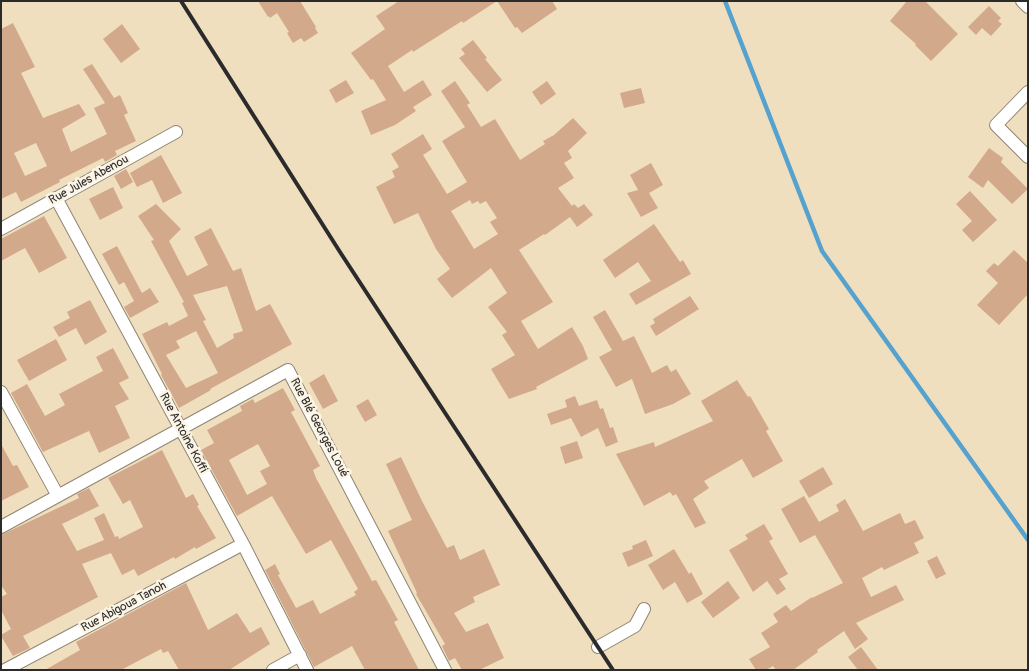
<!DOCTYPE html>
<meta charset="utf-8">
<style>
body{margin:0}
#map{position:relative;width:1029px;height:671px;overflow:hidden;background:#f0dfbe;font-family:Pangolin,sans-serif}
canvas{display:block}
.frame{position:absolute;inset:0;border:2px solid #2b2b2b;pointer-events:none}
</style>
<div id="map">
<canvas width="1029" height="671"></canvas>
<div class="frame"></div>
</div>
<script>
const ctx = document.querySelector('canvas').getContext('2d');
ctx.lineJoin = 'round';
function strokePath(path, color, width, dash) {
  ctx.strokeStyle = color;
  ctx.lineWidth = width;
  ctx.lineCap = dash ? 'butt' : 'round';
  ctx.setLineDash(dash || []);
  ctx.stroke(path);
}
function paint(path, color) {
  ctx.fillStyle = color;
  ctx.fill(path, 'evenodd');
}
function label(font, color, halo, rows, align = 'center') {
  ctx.font = font + ' Pangolin,sans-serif';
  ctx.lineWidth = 5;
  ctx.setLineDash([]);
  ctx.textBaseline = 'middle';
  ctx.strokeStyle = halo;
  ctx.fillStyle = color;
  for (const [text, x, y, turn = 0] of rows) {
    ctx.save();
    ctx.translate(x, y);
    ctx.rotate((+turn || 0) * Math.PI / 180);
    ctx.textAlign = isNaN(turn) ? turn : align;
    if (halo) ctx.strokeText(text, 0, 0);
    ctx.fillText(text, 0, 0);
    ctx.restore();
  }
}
const stream = new Path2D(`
 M725,1L822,251L1028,540`);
const building = new Path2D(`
 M258,1H300L316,27L315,28L318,33L304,42L301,38L293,43L287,33L289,32L277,13L270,18L269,16L268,17Z
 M399,1H497L463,23L462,21L413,52L412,50L388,66L404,92L423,80L432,95L413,107L416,111L395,125L371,135L361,111L386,100L373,79L371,80L351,53L385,29L376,16Z
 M497,1H552L557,9L522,33L517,27L515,28Z
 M907,1H925L958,34L931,61L915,45L916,44L890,21Z
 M989,6L1001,18L998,21L1002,24L991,36L982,28L976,35L968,27Z
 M13,23L35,67L21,73L43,118L79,104L86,115L62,129L71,152L107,134L94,108L105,103L83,69L92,64L114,98L120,95L128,113L124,115L136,141L115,151L117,155L105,162L103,158L59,180L60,182L21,202L16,192L1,199V29ZM36,143L47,166L25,176L14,153Z
 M122,24L140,49L121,63L103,39Z
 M473,40L487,58L485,59L502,80L487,92L459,58L465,54L461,49Z
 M346,80L354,93L336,103L329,90Z
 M455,81L470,103L467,105L481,127L495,119L520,160L545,144L543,141L554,135L573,118L587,133L568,151L572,158L564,163L574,178L558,188L572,206L574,204L578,208L584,204L593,215L577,227L570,217L545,235L544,234L519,250L553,302L521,321L538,349L572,327L583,346L588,359L536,387L537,389L509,399L491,369L515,355L502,335L507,332L488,307L507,293L491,268L452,298L437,279L450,269L436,249L418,213L394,224L376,187L395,177L392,171L399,167L391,154L423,134L432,149L423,155L447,194L467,182L442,141L465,127L441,91ZM470,200L472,204L478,201L480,204L486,201L497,218L490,222L498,234L474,249L451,211Z
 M547,81L556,94L541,105L532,92Z
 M641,88L645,103L624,108L620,93Z
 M989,148L1003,158L1001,162L1028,189L1012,204L988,180L983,188L968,177Z
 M161,155L182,193L163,203L152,180L137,187L130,173Z
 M651,163L663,185L649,193L658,208L641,217L627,193L638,190L630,175Z
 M126,169L133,182L121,189L114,176Z
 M113,187L123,208L100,220L89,199Z
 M970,191L997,220L973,242L962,230L972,221L956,204Z
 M156,204L181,229L169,241L187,276L208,265L194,237L211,228L233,271L241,268L256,311L270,304L292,344L210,389L211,390L179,408L161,375L162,374L142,334L167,322L169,326L188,316L182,303L184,302L151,241L154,240L138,216ZM227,286L243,331L233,334L234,338L217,348L203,321L206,320L193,295ZM196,331L218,373L186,388L166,355L180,348L176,341Z
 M44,216L67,258L39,273L25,248L1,261V239Z
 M654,224L680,262L683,260L691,274L636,305L629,294L651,281L638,262L615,278L603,260Z
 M117,246L142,293L150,288L159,302L130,318L124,307L134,301L124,282L119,285L102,254Z
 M1014,250L1028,263V294L999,325L977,305L998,283L986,271L994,263L998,266Z
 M690,296L699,309L656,336L650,326L655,323L653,319Z
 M90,300L107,332L85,345L76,328L59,337L53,327L70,318L67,312Z
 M605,310L623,341L634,336L652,373L667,365L671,372L676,369L691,394L673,404L645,414L632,379L616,387L599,357L612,350L593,317Z
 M56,339L67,360L29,381L17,360Z
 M113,348L129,378L119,383L129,399L115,406L130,438L99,453L89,431L43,452L11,393L27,384L45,416L65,405L59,394L103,371L96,357Z
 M324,374L338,401L323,409L309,383Z
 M737,380L748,397L750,396L769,429L766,431L783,461L753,478L742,459L704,481L709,488L693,499L706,523L695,528L676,494L673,496L670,492L644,506L616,454L654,442L655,447L713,421L701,401Z
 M283,388L295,410L291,412L320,466L313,470L316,478L372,581L376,580L398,620L394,622L419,670H365L352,646L314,667L265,570L275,564L280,574L278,575L296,608L313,600L320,614L356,595L354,592L358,589L331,540L306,554L272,496L237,516L201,450L214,443L207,430L242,411L240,406L253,399L255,403ZM258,444L270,466L260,471L267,484L247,495L229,460Z
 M575,396L579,406L597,400L600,409L603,408L610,428L613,427L618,442L606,447L598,428L581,437L571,418L551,425L547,414L567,407L565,400Z
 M368,399L377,415L365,422L356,406Z
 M577,441L583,458L565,464L560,447Z
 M1,444L13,466L17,465L29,487L1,501Z
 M162,450L186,498L193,494L199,505L197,506L216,538L196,549L195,547L175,559L174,557L138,576L134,569L122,575L111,553L82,564L98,597L23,636L30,648L13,656L1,636V635L11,629L1,610V597L7,594L1,585V535L79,498L77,494L89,488L99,506L62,524L77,551L104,540L94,518L104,513L115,537L118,536L119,539L143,527L130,500L123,504L108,478Z
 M401,457L422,501L447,548L454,545L460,560L484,549L500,585L473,597L475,602L454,613L466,632L488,623L504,658L479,670H462L455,658L449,661L442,646L445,644L416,594L417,593L388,531L412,520L386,464Z
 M823,467L833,484L809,498L799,481Z
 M804,496L819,522L839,511L836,505L845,499L863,531L900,513L905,524L915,520L924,538L914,543L919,553L884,570L882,567L862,578L871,597L896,585L904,600L856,623L868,639L855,649L844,631L817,650L818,652L793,670H776L773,666L766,670H756L749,659L770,647L761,633L778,622L773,614L786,605L791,611L812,597V598L843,583L815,535L800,543L781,509Z
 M764,524L773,539L769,541L788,574L779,579L786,589L777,595L767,581L753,592L729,550L748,539L745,535Z
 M646,540L653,556L628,567L622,553L633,549L632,546Z
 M674,549L689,574L691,572L703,594L687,603L675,582L663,590L648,565Z
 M937,556L946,574L936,579L927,561Z
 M728,581L740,598L713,618L701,602Z
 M186,583L208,630L237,613L250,633L261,627L270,644L229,670H179L168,651L163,653L161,649L121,670H45L80,650L76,642Z
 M861,647L878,670H858L848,657Z`);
const street = new Path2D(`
 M1022,1L1028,7
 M1028,92L996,125L1028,157
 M56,198L243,544L307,670
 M1,229L176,132
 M1,392L58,496
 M1,527L288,370L445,670
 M598,647L635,626L644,609
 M5,670L243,544
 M273,670L300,655`);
const rail = new Path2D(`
 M181,1L340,252L613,670`);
const streetNames = [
 ["Rue Jules Abenou",89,180,-29],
 ["Rue Blé Georges Loué",319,428,62],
 ["Rue Antoine Koffi",183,433,62],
 ["Rue Abigoua Tanoh",124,607,-28]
];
strokePath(stream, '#56a2ce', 4.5);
paint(building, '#d2a98a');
strokePath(street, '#8e8574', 14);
strokePath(street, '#fff', 12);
strokePath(rail, '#2b2b2b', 4);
label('12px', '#2b2b2b', '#fcf5e5', streetNames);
</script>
